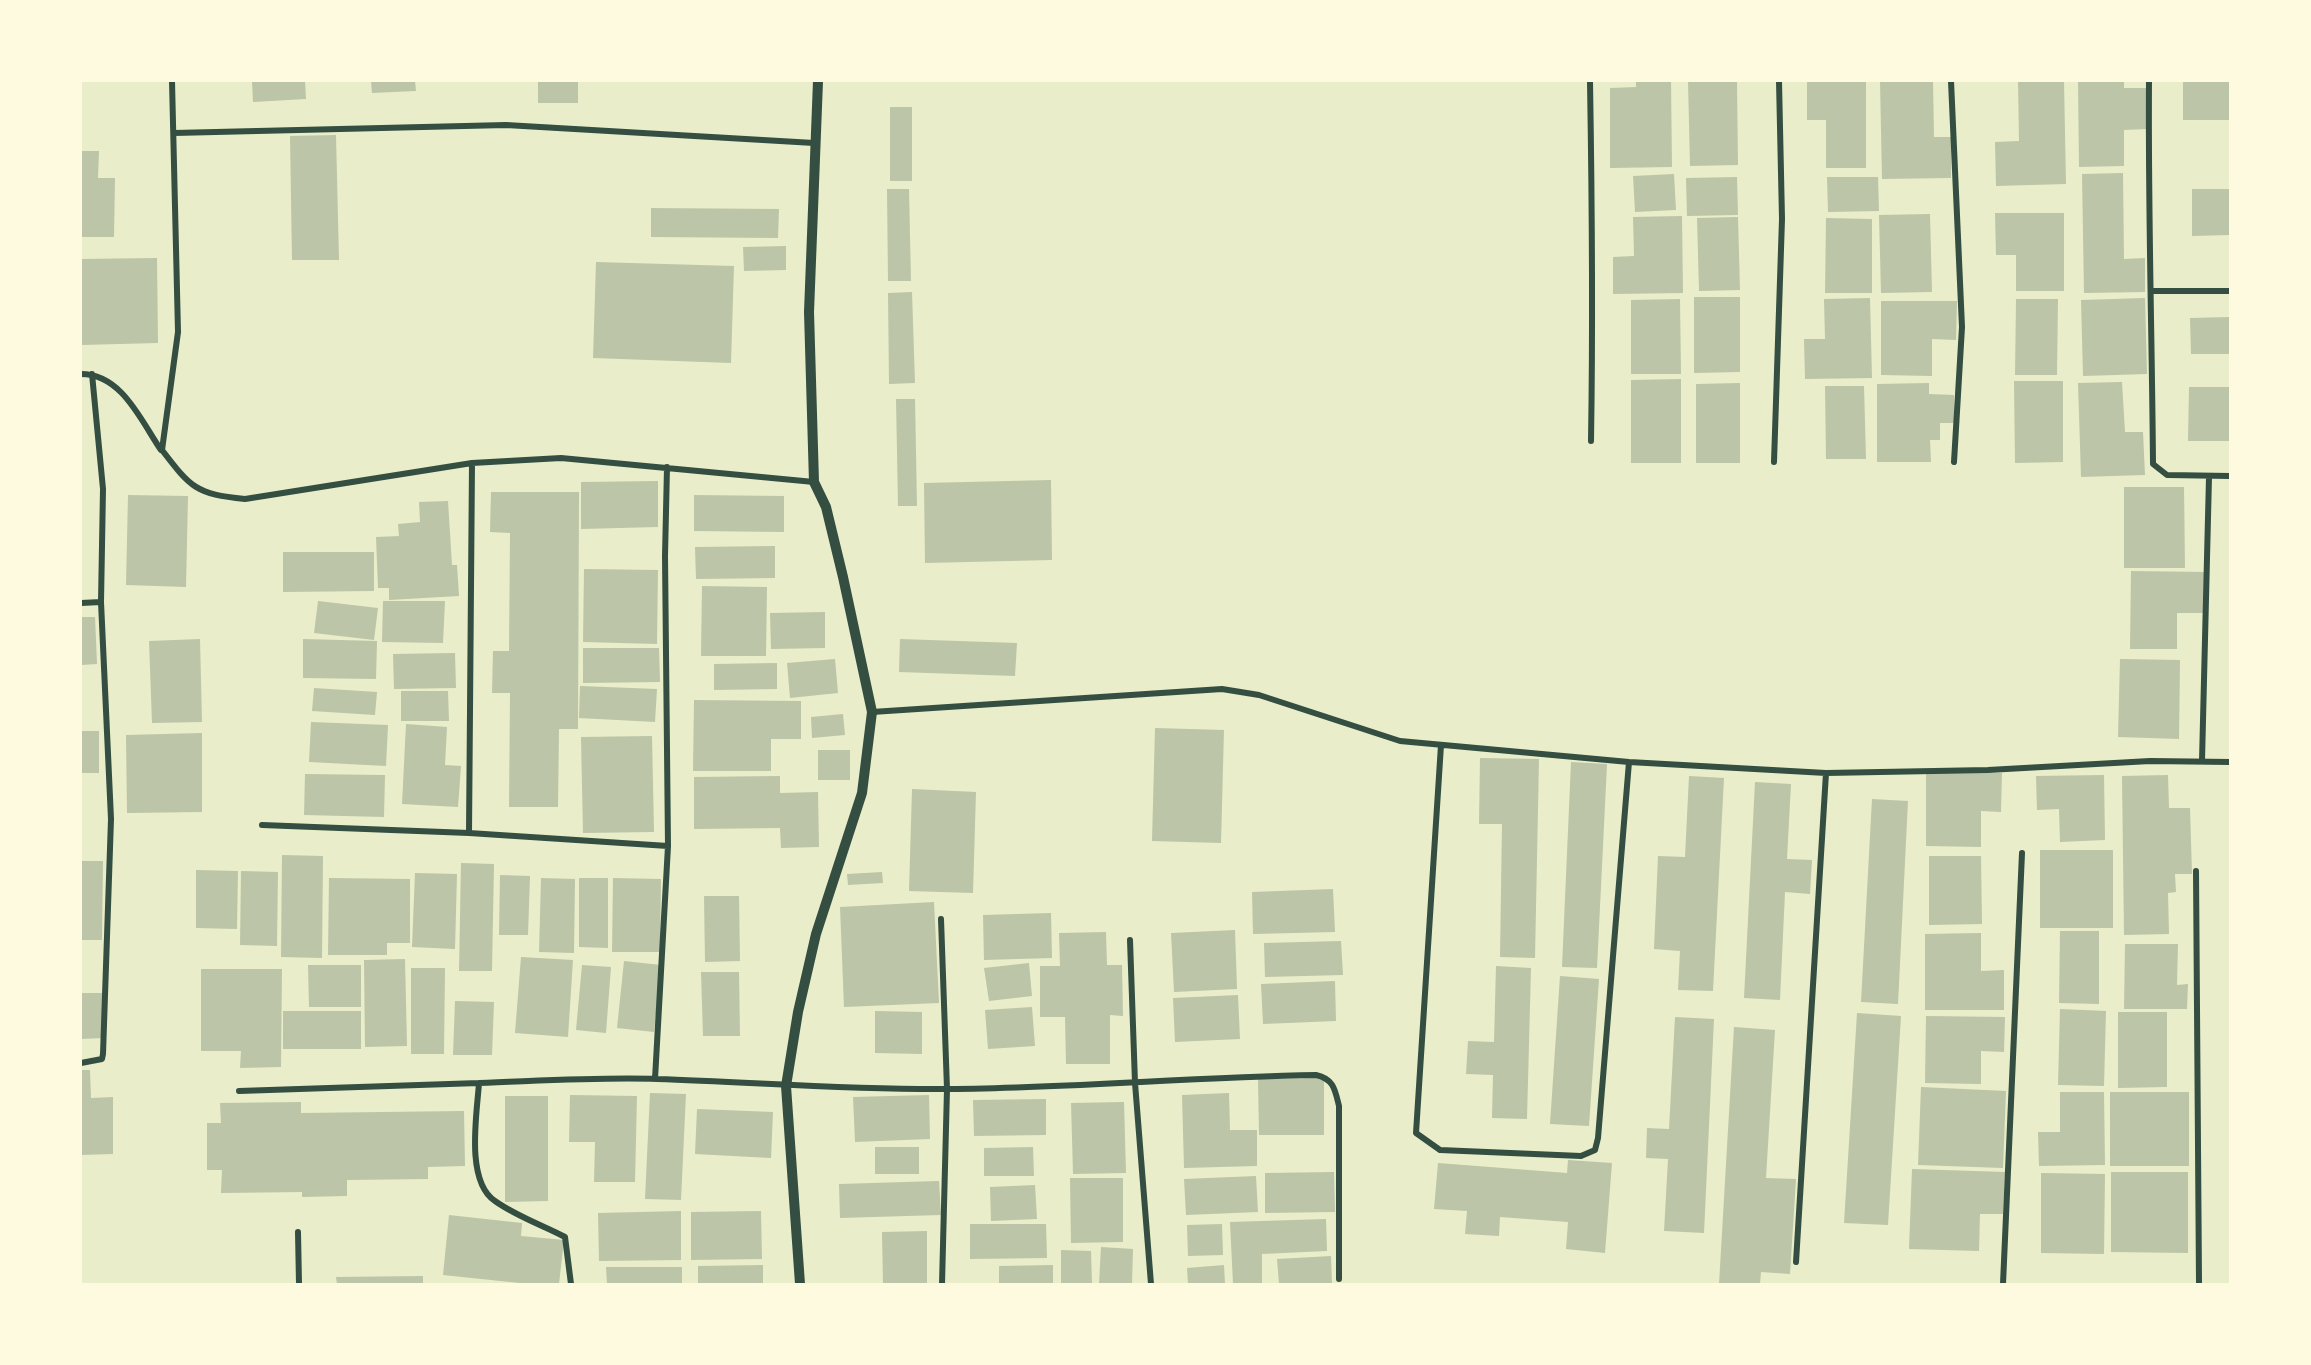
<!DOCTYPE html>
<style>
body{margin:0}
#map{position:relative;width:2311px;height:1365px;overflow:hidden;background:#e9edc9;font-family:"Times New Roman",serif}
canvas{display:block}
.frame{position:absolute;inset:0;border:82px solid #fefae0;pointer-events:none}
</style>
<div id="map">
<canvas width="2311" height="1365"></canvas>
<div class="frame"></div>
</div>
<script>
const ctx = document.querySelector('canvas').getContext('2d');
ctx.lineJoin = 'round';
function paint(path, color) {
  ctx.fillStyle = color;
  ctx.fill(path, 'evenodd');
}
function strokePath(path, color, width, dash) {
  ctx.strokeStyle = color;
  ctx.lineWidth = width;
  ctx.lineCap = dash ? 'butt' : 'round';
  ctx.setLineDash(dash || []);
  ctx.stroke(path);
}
const building = new Path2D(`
 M252,81H305L306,99L253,102Z
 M371,81H415L416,91L372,93Z
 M538,81H578V103H538Z
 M1636,81H1671L1672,167L1610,168V88L1636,87Z
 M1688,81H1737L1738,165L1690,166Z
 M1807,81H1866V168H1826V120H1807Z
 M1880,81H1933L1934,137H1951V178L1882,179Z
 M2018,81H2064L2066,184L1996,186L1995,142L2019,141Z
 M2078,81H2124V88H2147L2148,129L2124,130V166L2079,167Z
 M2183,81H2230V120H2183Z
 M890,107H912V181H890Z
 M336,135L339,260H292L290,136Z
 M81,151H99L98,178H115L114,237H81Z
 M2123,173L2124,259L2145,258V292L2084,293L2082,174Z
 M1674,174L1676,210L1635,212L1633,176Z
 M1737,177L1738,215L1687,216L1686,178Z
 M1827,177H1878L1879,211L1828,212Z
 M887,189H909L911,281H888Z
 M2192,189H2230V235L2192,236Z
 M651,208L779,209L778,238L651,237Z
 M1995,213H2064V291H2016V255H1996Z
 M1930,214L1932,292L1881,293L1879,215Z
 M1682,216L1683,293L1613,294V257L1634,256L1633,217Z
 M1738,217L1740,290L1699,291L1697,218Z
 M1826,218L1872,219V293H1825Z
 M786,246V270L744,271L743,247Z
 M157,258L158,343L81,345V259Z
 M596,262L734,266L731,363L593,358Z
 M912,292L915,383L889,384L888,293Z
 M1694,297H1740V372L1694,373Z
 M1870,298L1872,378L1805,379L1804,339H1825L1824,299Z
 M2145,298L2147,374L2083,376L2081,300Z
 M1680,299L1681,374H1631V300Z
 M2016,299H2058L2057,375H2015Z
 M1881,301H1957L1956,340L1932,339V376L1881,375Z
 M2230,317V354H2191L2190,318Z
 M1681,379V463H1631V380Z
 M2014,381H2063V462L2015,463Z
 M2122,382L2125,432H2143L2145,475L2081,477L2078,383Z
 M1740,383V463H1696V384Z
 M1929,383V394L1954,395V423H1940V440H1930L1931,462H1877V384Z
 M1825,386H1864L1866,459H1826Z
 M2189,387H2230V441H2188Z
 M896,399H915L917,506H898Z
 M1051,480L1052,560L925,563L924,483Z
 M658,481V527L581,529V482Z
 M2124,487H2184L2185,568H2124Z
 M491,492H579L578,729H559L558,807H509L510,693H492L493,651H509L510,533L490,532Z
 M128,495L188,496L186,587L126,585Z
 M694,495L784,496V532L694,531Z
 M448,501L452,565H457L459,596L389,600V588H378L376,537L399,536L398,524L420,522L419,502Z
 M775,546V578L696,579L695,547Z
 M283,552H374V591L283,592Z
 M584,569L658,570L657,644L583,642Z
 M2131,571L2205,572V613H2177V649H2130Z
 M702,586L767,587L766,656H701Z
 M318,601L378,608L374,640L314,633Z
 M383,601H445L443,643L382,642Z
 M825,612V648L771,649L770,613Z
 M81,617H95L97,664L81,665Z
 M200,639L202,722L152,723L149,641Z
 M303,639L377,641L376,679L303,678Z
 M900,639L1017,643L1015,676L899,672Z
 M583,648H659L660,682L583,683Z
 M455,653L456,688L394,689L393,654Z
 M835,659L838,693L790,698L787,663Z
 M2120,659L2180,660L2179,739L2118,737Z
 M777,663V689L714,690V664Z
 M580,686L657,689L655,722L579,718Z
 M314,688L377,692L375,715L312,711Z
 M401,691H448L449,721H401Z
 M694,700L801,701V739H771V771H693Z
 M843,714L845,735L812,738L811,717Z
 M311,722L388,725L386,766L309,762Z
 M406,724L447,727L445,765L461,766L458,807L402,804Z
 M1155,728L1224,730L1221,843L1152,841Z
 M81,731H99V773H81Z
 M202,733V812L127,813L126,735Z
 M652,736L654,832L583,833L581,737Z
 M818,750H850V780H818Z
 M1480,758L1539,759L1535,958L1500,957L1502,824H1479Z
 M1571,762L1607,764L1597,968L1562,967Z
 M1926,772L2002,773L2001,812L1981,811V847L1926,846Z
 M305,774L385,775L384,817L304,815Z
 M2104,775L2105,840L2060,842L2059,809L2037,810L2036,776Z
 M2168,775L2169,808H2190L2192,874H2175L2176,892L2168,893L2169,934L2124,935L2122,776Z
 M780,776V793L818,792L819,847L781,848L780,828L694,829V777Z
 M1689,776L1724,778L1713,991L1678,990L1680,951L1654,949L1658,856L1685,857Z
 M1755,782L1791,784L1787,859L1812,860L1810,894L1785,892L1780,1000L1744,998Z
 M912,789L976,792L973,893L909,891Z
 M1872,799L1908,801L1898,1004L1861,1002Z
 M2040,850H2113V928H2040Z
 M282,855L323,856L322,958L281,957Z
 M1929,856H1981L1982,924L1929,925Z
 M81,861H103L102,940H81Z
 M461,863L494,864L492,971H459Z
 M196,870L238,871L237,929L196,928Z
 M241,871L278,872L277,946L240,945Z
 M882,872L883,883L848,885L847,874Z
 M415,873L457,874L455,949L412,947Z
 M500,875L530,876L528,935H499Z
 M329,878L410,879V943H387V955H328Z
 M541,878L575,879L574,953L539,952Z
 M579,878H608V948L579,947Z
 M613,878L661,879L660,952H612Z
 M1333,889L1335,932L1253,934L1252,892Z
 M704,896H739L740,961L705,962Z
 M934,902L939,1003L844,1007L840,907Z
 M1051,913L1052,958L984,960L983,915Z
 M1235,930L1237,989L1174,992L1171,933Z
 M2060,931H2099V1004L2059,1003Z
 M1106,932L1107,965H1122L1123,1016L1110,1015V1064H1066L1065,1017H1040V966H1060L1059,933Z
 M1981,933V971L2004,970V1010H1925V934Z
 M1341,941L1343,975L1265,977L1264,943Z
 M2125,944H2178L2177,985L2188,984L2187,1009H2124Z
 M521,957L573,960L568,1037L515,1033Z
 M405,959L407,1046L365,1047L364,960Z
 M624,961L661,965L654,1032L617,1028Z
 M1029,963L1032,996L989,1001L984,968Z
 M308,965H361V1007H309Z
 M582,965L611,967L606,1033L576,1030Z
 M1496,966L1531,968L1527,1119L1492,1118L1493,1075L1466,1074L1468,1041L1494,1042Z
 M411,968H445L444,1054H411Z
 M201,969H282L281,1067L240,1068L241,1051H201Z
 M701,972H739L740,1036H703Z
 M1560,976L1599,979L1589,1126L1550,1124Z
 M1335,981L1336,1021L1263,1024L1261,984Z
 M81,993H102L103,1038L81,1039Z
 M1238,995L1240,1039L1175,1042L1173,998Z
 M455,1001L494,1002L492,1055H453Z
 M1032,1007L1035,1046L988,1049L985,1010Z
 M2060,1009L2106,1011L2104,1086L2058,1085Z
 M283,1011H361V1049H283Z
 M875,1011L922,1012V1054L875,1053Z
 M2118,1012H2167V1087L2118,1088Z
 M1857,1013L1901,1016L1888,1225L1844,1223Z
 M1926,1016L2005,1017L2004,1052L1981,1051V1084L1925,1083Z
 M1675,1017L1714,1019L1704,1233L1664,1231L1668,1159L1646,1158L1647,1128L1669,1129Z
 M1734,1027L1775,1030L1766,1178L1796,1179L1790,1274L1761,1272L1760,1284H1719Z
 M81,1070H90L91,1098L113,1097V1154L81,1155Z
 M1324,1078V1135H1259L1258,1079Z
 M1921,1087L2006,1091L2003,1168L1918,1165Z
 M2060,1092H2104L2105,1165L2039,1166L2038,1132H2060Z
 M2110,1092H2189V1166H2110Z
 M650,1093L686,1094L681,1200L645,1199Z
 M1229,1093L1230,1130H1257V1166L1184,1168L1182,1095Z
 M570,1095L637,1096L635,1182H594L595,1142H569Z
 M929,1095L930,1139L855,1142L853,1097Z
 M505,1096H548V1201L505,1202Z
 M1046,1099V1135L974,1136L973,1100Z
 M301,1102V1113L464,1111L465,1166L428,1167V1179L347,1180V1196L302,1197V1192L221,1193L222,1170H207V1123H221L220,1103Z
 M1124,1102L1126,1173L1073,1174L1071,1103Z
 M697,1109L773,1112L771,1158L695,1154Z
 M875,1147H919V1174H875Z
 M1033,1147L1034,1176H984V1148Z
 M1568,1160L1612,1163L1605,1253L1566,1249L1568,1222L1500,1217L1499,1236L1465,1234L1467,1211L1434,1209L1438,1163L1567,1173Z
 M1912,1169L2005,1172L2003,1214H1980L1979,1251L1909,1249Z
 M1334,1172L1335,1212L1265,1213V1173Z
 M2111,1172H2188V1253L2111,1252Z
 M2041,1173L2105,1174L2104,1254L2041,1253Z
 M1256,1176L1258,1212L1186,1215L1184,1179Z
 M1070,1178H1123V1242L1071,1243Z
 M939,1181L941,1215L840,1218L839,1184Z
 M1035,1185L1037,1219L991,1221L990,1187Z
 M681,1211V1260L599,1261L598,1213Z
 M761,1211L762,1259L691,1260V1212Z
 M449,1215L522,1223L521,1236L564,1240L559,1284H529L443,1275Z
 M1326,1219L1327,1251L1262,1254V1284H1233L1230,1222Z
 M970,1224H1046L1047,1258L970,1259Z
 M1222,1224L1223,1255L1188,1256L1187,1225Z
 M927,1231V1284H883L882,1232Z
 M1101,1247L1133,1249L1132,1284H1099Z
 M1061,1250L1091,1251L1092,1284H1061Z
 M1331,1256L1332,1284H1279L1277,1259Z
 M763,1265V1284H698V1266Z
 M1053,1265V1284H999V1266Z
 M1224,1265L1225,1284H1188L1187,1268Z
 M606,1267H682V1284H607Z
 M423,1276V1284H337L336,1277Z`);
const minor = new Path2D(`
 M172,81L178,332L162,450C191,488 196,494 245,499L472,463L561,458L814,482
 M1590,81C1592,201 1593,321 1591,441
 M1951,81L1962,327L1954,462
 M2149,81C2148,209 2152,336 2153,464L2167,475L2230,476
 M174,133L506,125L814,143
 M2152,291H2230
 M81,374C122,374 141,421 161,450
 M1774,462L1782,219L1779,81
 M81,603L101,602
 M872,712L1222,689L1259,695L1400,741L1629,762L1826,773L1988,770L2150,761L2230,762
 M1441,745L1416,1133L1440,1150L1581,1156L1595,1150L1598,1138L1629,762
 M2202,761L2209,477
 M262,825L469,833L668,846
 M469,833L472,463
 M2196,871L2199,1284
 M941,919L947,1089L942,1284
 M1130,940L1135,1083L1151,1284
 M81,1063L102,1059L103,1054L111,819L101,602L103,489L92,374
 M655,1079L668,846L665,556L667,467
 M239,1091L479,1083
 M298,1232L299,1284
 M1796,1262L1826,773
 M571,1284L565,1237C542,1225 516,1216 495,1201C465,1181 477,1113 479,1083C538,1081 598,1077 657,1079C754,1082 850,1090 948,1089C1070,1088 1193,1077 1316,1075C1334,1079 1335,1090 1339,1106V1279
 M2003,1284L2022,853`);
const tertiary = new Path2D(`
 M800,1284L786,1086L798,1012L816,934L862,793L872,712L843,577L826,507L814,482L809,312L818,81`);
paint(building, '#bcc5a7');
strokePath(minor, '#344e41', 6);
strokePath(tertiary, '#344e41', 10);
</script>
